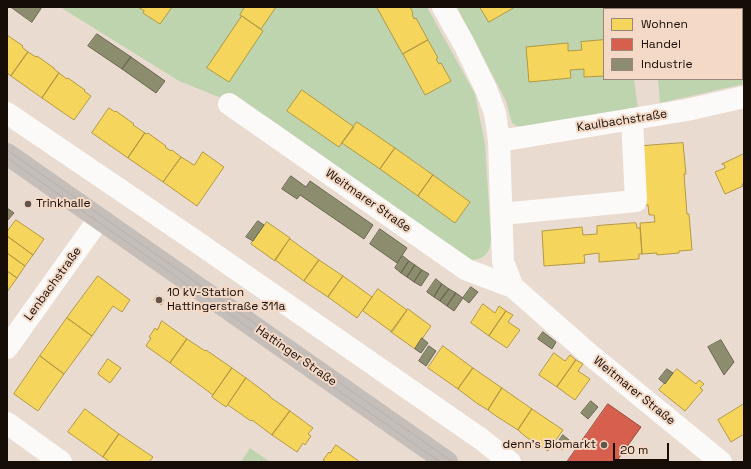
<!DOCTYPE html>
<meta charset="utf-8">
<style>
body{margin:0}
#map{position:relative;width:751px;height:469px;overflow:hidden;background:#eadbd0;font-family:"Space Grotesk",sans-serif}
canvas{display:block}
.frame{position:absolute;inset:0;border:8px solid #160d07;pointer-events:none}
.legend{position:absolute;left:603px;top:8px;width:140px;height:72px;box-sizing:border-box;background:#f4d9c6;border:1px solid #9b877a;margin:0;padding:5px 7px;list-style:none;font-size:12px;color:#160d07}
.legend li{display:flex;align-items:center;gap:8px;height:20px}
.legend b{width:20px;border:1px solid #9b877a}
.scale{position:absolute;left:613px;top:443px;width:56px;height:18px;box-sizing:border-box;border:2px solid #160d07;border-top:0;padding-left:5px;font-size:12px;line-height:14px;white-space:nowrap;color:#160d07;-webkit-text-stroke:3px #f4d9c6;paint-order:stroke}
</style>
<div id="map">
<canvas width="751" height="469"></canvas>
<div class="frame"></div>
<ul class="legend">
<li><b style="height:11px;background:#f6d55c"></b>Wohnen</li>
<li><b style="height:11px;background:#d6604d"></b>Handel</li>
<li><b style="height:11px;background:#8c8c6e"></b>Industrie</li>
</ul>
<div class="scale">20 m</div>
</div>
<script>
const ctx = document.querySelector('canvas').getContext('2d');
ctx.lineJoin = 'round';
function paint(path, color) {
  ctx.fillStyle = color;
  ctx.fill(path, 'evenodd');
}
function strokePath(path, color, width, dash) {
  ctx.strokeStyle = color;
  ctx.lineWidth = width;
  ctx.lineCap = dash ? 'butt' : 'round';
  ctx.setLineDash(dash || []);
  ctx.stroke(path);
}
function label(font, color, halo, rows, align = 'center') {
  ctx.font = font + ' "Space Grotesk",sans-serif';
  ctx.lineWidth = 4;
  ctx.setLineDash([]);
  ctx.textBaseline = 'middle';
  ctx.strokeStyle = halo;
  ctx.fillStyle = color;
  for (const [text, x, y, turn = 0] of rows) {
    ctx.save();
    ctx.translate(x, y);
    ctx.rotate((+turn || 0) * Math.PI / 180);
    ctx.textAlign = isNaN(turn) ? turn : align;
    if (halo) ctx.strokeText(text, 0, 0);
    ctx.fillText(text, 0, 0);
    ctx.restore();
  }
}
const green = new Path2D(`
 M60,7H427L475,94L485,144L491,239C490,242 491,246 489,249C487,257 478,260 470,260L266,116L179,81Z
 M457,7H744V84L660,103L658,79H742V9H604V79H634L638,109L523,127L517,126L512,123L506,101Z
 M250,448L270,462H241Z`);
const homes = new Path2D(`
 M138,7H172L160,24L143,13L144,11Z
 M245,7H276L261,29L240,15Z
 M377,7H410L413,13L412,14L414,19L416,18L428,40L403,54Z
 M480,7H515L489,22Z
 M242,16L263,31L229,82L207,68Z
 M7,35L23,46L22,47L28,52L11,76L7,73Z
 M428,40L438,58L436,59L439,64L441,63L451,81L425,95L403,54Z
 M604,40V76L584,77V69L570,70L571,78L529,82L526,47L568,43V51L582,50L581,42Z
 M28,52L36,57L37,56L54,68V69L59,73L42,98L11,76Z
 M59,73L67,79L68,78L85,90L84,91L91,96L74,120L42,98Z
 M302,90L354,127L339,147L287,111Z
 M109,108L115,112L116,111L134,124L133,125L145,133L128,158L92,133Z
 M357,122L395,148L380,169L342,143Z
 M145,133L147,134L148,133L166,146L165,147L171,151L172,150L181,157L163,182L128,158Z
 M683,143L686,174H684L687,214H689L692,250L679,251V253L657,255V253L642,254L640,223L655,222L654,215H649L648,205L641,206L643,146Z
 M395,148L433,175L418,196L380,169Z
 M203,152L224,167L197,206L163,182L181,157L194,165Z
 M744,154V184H742L743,186L725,194L715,172L725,168L724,164H722Z
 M433,175L470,202L455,223L418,196Z
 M16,220L44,239L33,255L7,236V232Z
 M267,222L290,238L275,261L251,244Z
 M636,223L637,228H640L642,254H639V259L599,262V253L584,255L585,263L544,266L542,231L582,227L583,235L597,234V226Z
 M7,236L33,255L25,266L7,253Z
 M290,239L319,260L304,281L275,260Z
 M7,253L25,266L17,278L7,271Z
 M319,260L343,276L328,297L304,281Z
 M7,271L17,278L7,292Z
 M98,276L130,300L122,312L113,306L92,336L67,318Z
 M343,276L372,297L357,318L328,297Z
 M378,289L407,310L392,332L363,311Z
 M157,296L164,300L161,305L154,300Z
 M483,304L495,313L499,306L506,311L489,336L471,323Z
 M408,309L431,326L415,349L391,332Z
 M506,311L513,315L508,322L520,330L507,348L489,336Z
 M67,318L92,336L64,374L40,356Z
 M162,321L187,339L170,363L146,346L151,338L149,337L155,328L157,330Z
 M187,339L205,351L206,350L232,368L213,395L170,363Z
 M443,346L473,368L458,389L428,368Z
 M554,353L565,361L570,355L576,360L557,387L539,375Z
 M40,356L64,374L38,411L14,394Z
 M108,359L121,368L110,383L98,374Z
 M576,360L583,364L578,371L590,379L575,400L557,387Z
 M232,368L246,378L226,407L212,397Z
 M473,368L502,388L488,410L478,404L458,389Z
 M677,369L696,384L699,380L704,384L700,388L703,390L685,411L659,390Z
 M246,378L270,396V397L290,411L272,435L252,420L251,421L228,405Z
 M502,388L532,409L518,430L496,416L488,410Z
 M744,404V434L731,442L718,420Z
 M85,409L119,434L103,457L68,432Z
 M532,409L563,430L548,451L526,437L518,430Z
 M290,411L313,428L308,434L311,436L305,445L303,443L297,452L272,435Z
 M119,434L153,457L149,462H110L103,457Z
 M336,445L360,462H325V461L323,460L329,452L330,453Z`);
const shops = new Path2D(`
 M608,404L641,427L616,462H567Z`);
const industry = new Path2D(`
 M11,7H42L32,22Z
 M97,34L131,57L122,69L88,46Z
 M131,57L165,81L156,93L122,69Z
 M291,176L306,187L310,181L373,225L364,239L300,195L297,199L282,189Z
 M7,208L14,213L7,221Z
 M258,221L264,225L253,241L246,237Z
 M380,229L407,248L397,263L370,244Z
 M403,256L409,261L401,273L395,268Z
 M409,261L415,265L407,277L401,273Z
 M415,265L422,270L414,282L407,277Z
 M422,270L429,274L421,286L414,282Z
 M436,279L442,284L434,297L427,292Z
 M442,284L449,289L440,301L434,297Z
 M471,287L478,292L469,303L463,298Z
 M449,289L456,293L447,306L440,301Z
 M456,293L463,298L454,311L447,306Z
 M543,332L556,342L552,349L538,339Z
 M422,338L428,343L421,353L415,349Z
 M721,340L734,362L724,375L708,347Z
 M429,346L436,351L426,366L419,361Z
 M667,369L673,373L665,384L659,379Z
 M591,401L598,407L588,419L581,413Z
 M563,435L569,440L563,450L556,445Z`);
const minor = new Path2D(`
 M443,7L464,44L486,89L495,113L499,141L503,262L513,287L588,353L721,462
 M229,104L467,270L513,287
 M7,113L194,240L481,439L510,462
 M499,141L687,110L744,97
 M502,214L636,201L632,119
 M7,348L99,219
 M7,423L61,462`);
const major = new Path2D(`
 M7,154L447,462`);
const tram = new Path2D(`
 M7,150L453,462
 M7,158L440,462`);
const markers = [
 [28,204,4,"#60554d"],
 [159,300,4,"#60554d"],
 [604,445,4,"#60554d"]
];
const streetNames = [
 ["Kaulbachstraße",622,121,-9],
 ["Weitmarer Straße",368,201,35],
 ["Lenbachstraße",53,284,-54],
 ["Hattinger Straße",296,356,35],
 ["Weitmarer Straße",634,391,39]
];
const poiNames = [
 ["Trinkhalle",36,204],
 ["10 kV-Station",167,293],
 ["Hattingerstraße 311a",167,307],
 ["denn's Biomarkt",596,445,"right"]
];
paint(green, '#bdd4ae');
paint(homes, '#f6d55c');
strokePath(homes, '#b39942', 1);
paint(shops, '#d6604d');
strokePath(shops, '#9c4738', 1);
paint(industry, '#8c8c6e');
strokePath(industry, '#69664f', 1);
strokePath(minor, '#fcfaf8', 22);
strokePath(major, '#c4bdb8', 22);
strokePath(tram, '#b5b2b0', 1);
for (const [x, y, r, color] of markers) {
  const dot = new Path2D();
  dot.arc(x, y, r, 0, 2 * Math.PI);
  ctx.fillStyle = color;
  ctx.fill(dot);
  strokePath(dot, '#f4d9c6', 1.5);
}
label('12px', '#160d07', '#f4d9c6', streetNames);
label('12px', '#160d07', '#f4d9c6', poiNames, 'left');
</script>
